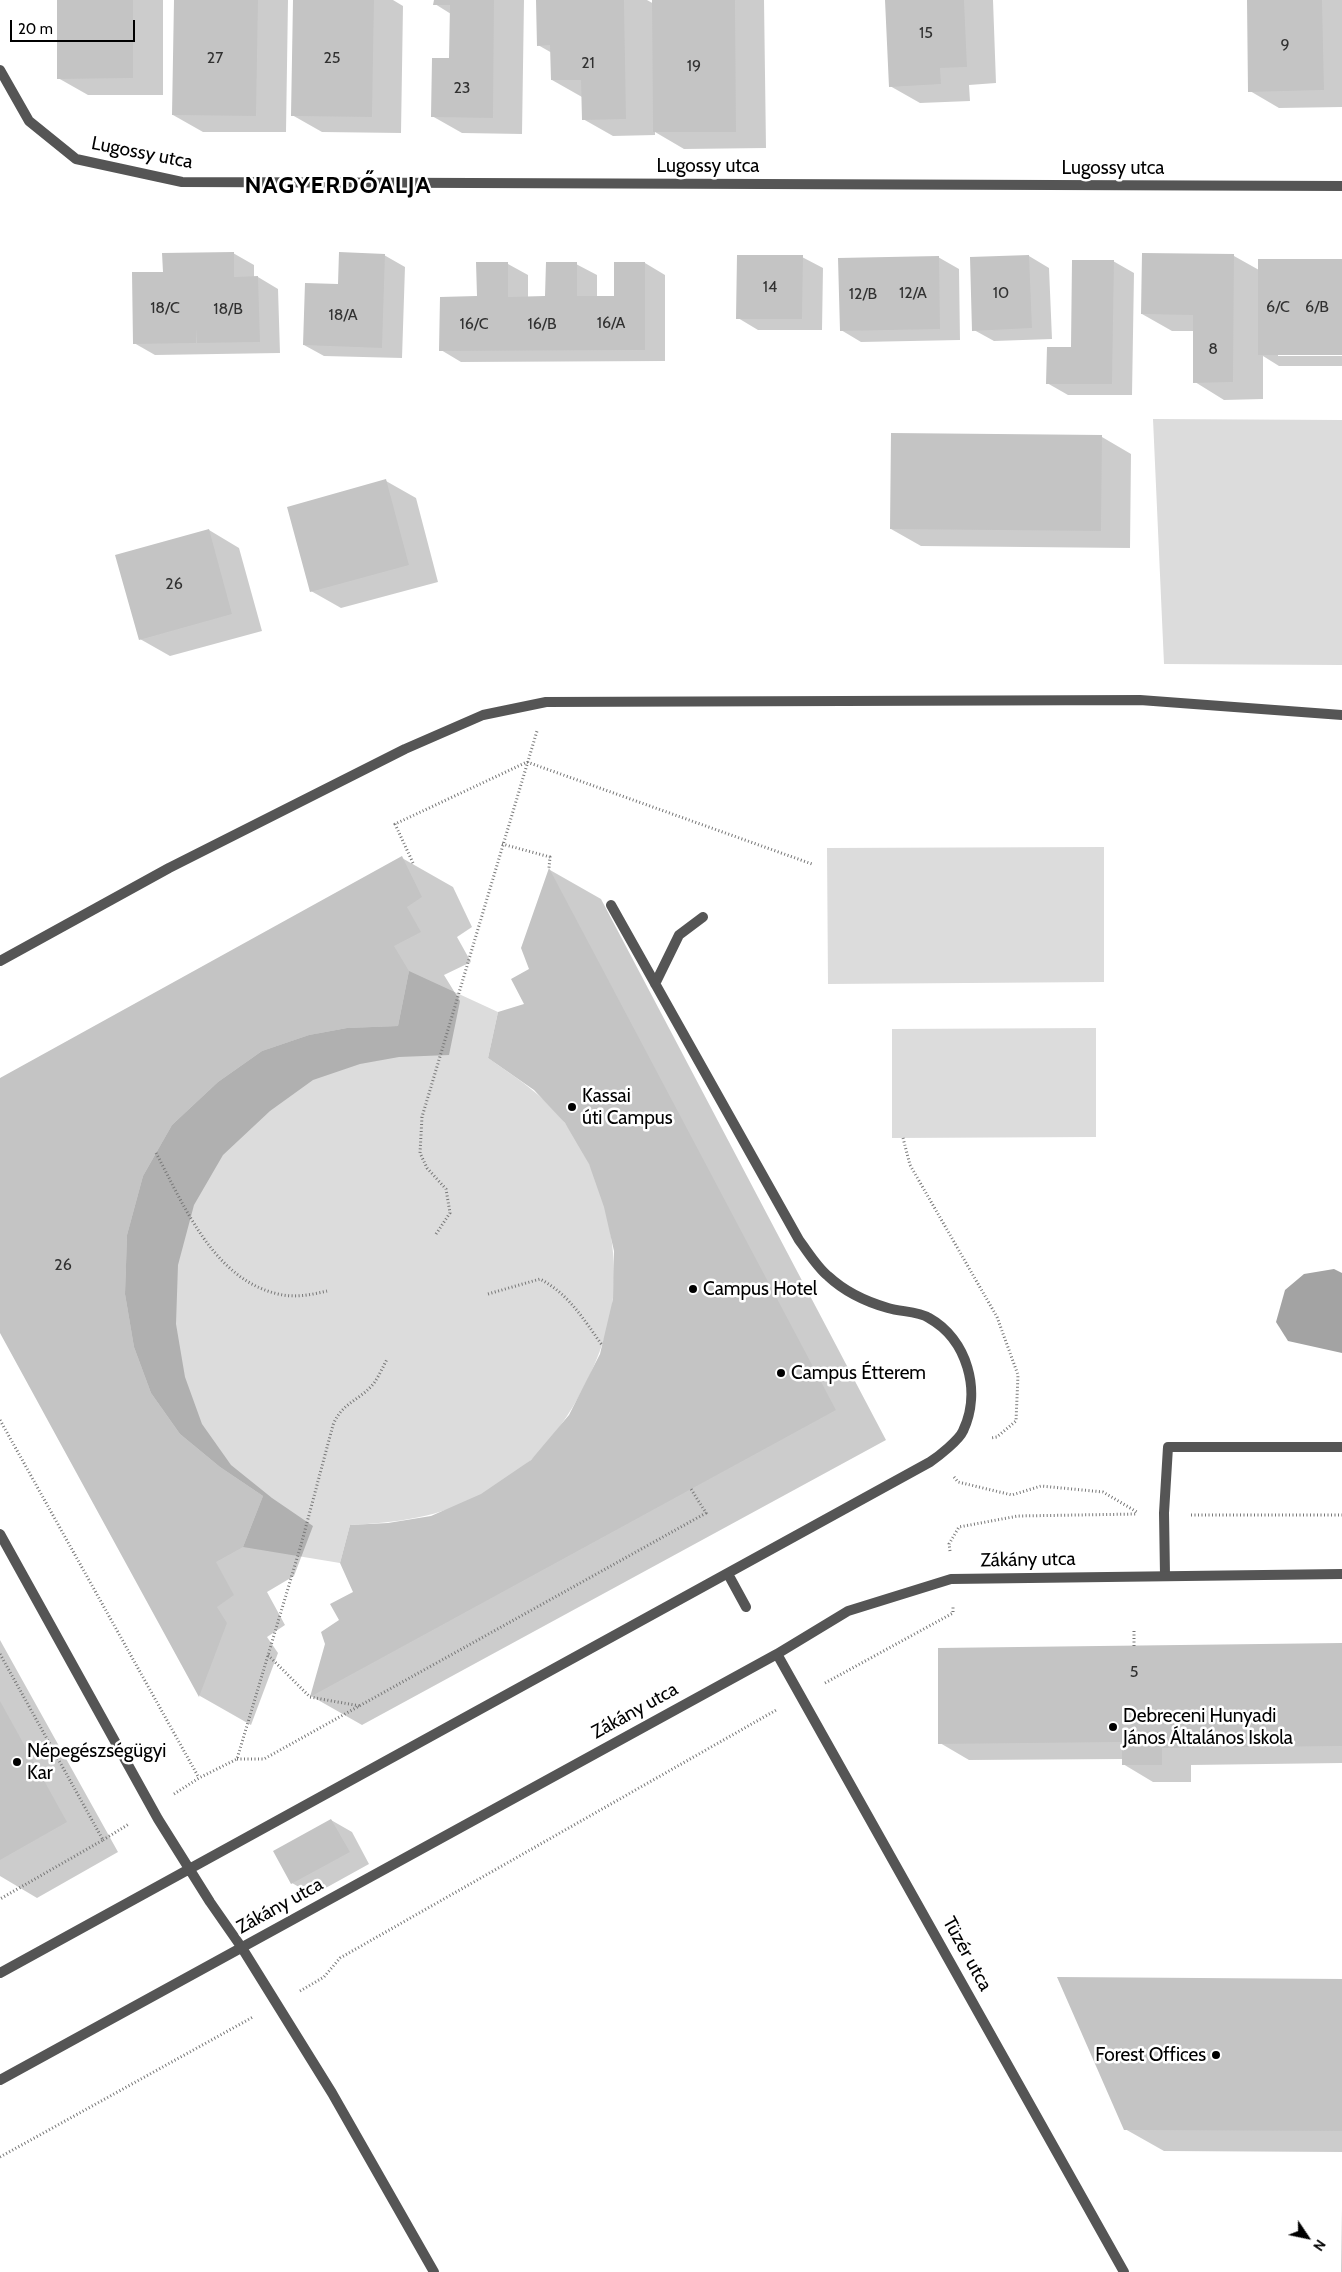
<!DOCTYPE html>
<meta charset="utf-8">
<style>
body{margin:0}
#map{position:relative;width:1342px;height:2272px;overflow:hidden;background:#fff;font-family:Cabin,sans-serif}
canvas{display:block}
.north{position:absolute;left:1282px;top:2212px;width:50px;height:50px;-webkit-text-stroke:4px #fff;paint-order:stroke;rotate:124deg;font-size:14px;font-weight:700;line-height:20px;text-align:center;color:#000}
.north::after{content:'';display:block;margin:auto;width:18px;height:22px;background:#000;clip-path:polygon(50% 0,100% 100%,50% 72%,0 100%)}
.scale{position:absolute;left:10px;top:20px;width:125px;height:22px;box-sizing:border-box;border:2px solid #000;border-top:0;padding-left:6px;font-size:15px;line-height:18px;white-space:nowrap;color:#000;-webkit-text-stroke:4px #fff;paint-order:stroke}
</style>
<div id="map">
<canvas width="1342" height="2272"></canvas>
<div class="north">N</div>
<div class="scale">20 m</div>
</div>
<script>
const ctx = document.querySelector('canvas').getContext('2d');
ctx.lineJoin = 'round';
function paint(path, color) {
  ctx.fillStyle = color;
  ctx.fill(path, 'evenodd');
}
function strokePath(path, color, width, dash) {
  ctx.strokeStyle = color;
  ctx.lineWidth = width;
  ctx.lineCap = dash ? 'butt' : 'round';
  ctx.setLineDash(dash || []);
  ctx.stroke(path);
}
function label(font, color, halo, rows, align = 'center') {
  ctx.font = font + ' Cabin,sans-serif';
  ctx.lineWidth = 5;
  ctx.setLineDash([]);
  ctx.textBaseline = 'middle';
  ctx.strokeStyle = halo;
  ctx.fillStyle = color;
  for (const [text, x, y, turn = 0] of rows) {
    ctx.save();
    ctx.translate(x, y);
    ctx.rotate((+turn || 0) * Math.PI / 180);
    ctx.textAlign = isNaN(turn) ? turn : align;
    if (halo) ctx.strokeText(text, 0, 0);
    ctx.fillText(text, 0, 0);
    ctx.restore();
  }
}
const green = new Path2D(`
 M1153,419L1342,420V665L1164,664Z
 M1104,847V982L828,984L827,848Z
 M409,971L498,1012L488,1058C515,1077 545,1096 565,1123C601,1171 619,1239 613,1298C608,1351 570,1424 531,1460C518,1471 496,1487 481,1495C440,1517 396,1523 350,1525L340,1563L243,1547L263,1496L220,1467L180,1434L151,1393L134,1347L125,1294L127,1235L143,1176L172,1125L218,1082L262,1051L309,1035L347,1028L398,1026Z
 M1096,1028V1137L892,1138V1029Z`);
const water = new Path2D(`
 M1334,1269L1342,1273V1353L1288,1341L1276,1322L1285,1290L1304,1274Z`);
const shadow = new Path2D(`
 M58,0H163V95H88L58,78Z
 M175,0H288L286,132H203L173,115Z
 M294,0H393L403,6L401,133L322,132L292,115Z
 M435,0H524L522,134L462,133L432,116L451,60V14L435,4Z
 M538,0H647L654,4V0H764L766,148L684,149L655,132V135L613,136L583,119L582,97L552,80V53L538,45Z
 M886,0H993L996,83L969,85L970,101L920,103L890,86Z
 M1248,0H1342V107L1279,108L1250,91Z
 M233,253L254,265V277H258L278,289L280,353L155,355L134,343L164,274Z
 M384,255L405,267L402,358L324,356L304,345L339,285Z
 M1029,256L1049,268L1052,339L994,341L974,330Z
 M1234,256L1259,270L1342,260V354L1278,353V356H1342V366H1279L1263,356V399L1224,400L1195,382L1194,331H1172L1142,314Z
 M802,257L823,268L822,330H758L738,318Z
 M938,257L959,269L960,340L861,342L841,330Z
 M1113,261L1134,273L1132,395H1068L1047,383L1072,349Z
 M645,263L665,275V361L461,362L441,350L478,298L508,264L528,275V298L547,297L576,264L597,275V298H615Z
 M1102,437L1131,454L1130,548L921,546L891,529Z
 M386,481L416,498L438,582L341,608L311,591Z
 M209,530L239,548L262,631L170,656L140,639Z
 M402,858L453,887L472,927L457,937L471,962L444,975L460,1001L449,1055L399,1057L360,1064L313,1080L270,1111L223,1155L194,1205L178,1265L176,1324L185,1377L202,1424L231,1465L272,1498L313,1526L294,1576L267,1592L285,1625L267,1637L278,1653L251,1725L200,1696L0,1330V1079Z
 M550,870L601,899L886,1440L362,1725L311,1696L340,1621L389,1524L431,1517L482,1496L531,1461L570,1416L601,1354L614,1299L615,1251L605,1207L590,1163L526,1005L530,969L523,948Z
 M0,1640L118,1852L37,1898L0,1876Z
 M1342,1645V1763L1191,1765V1782H1153L1123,1764V1759L969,1760L940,1743Z
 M331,1820L352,1832L369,1864L313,1895L292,1883L275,1851Z
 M1342,1980V2152L1164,2151L1125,2129Z
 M1342,2207V2272H1341Z`);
const building = new Path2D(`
 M57,0H133V78L57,79Z
 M174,0H258L256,116L172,115Z
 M293,0H374L372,117L291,116Z
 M434,0H494L493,118L431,117L432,58H449L450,5H433Z
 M536,0H624L626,119L582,120L581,80H551L550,45L537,46Z
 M652,0H735L736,132H653Z
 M885,0H964L967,67L940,68L941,84L889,87Z
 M1247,0H1322L1324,90L1248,92Z
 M234,252V277L258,276L260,342L197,343L196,328V343L133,344L132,272H163L162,253Z
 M339,252L385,254L382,348L303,345L305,283L338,284Z
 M1142,253L1234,254L1233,382L1193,383V315L1141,314Z
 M737,255H803L802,319H736Z
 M1029,255L1032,328L972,331L970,257Z
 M939,256L940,329L840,331L838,258Z
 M1258,259H1342V355H1258Z
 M1072,260H1114L1112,384H1046L1047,347H1071Z
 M476,262H508V297L545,296L546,262H577V296H614V262H645V350L439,351L440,297L477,296Z
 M891,433L1102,435L1101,531L890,529Z
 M386,479L409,565L310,592L287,507Z
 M209,529L232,614L139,640L115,555Z
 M402,856L422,897L407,907L421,932L394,946L409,971L398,1026L347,1028L309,1035L262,1051L218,1082L172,1125L143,1176L127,1235L125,1294L134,1347L151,1393L180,1434L220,1467L263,1496L243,1547L216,1562L234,1595L217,1607L227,1623L199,1697L0,1333V1078Z
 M549,868L836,1410L310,1697L325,1644L321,1632L339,1620L330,1604L353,1592L340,1563L350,1525L388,1523L431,1516L481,1494L531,1460L569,1415L600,1354L613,1299L614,1251L604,1207L589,1164L565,1123L534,1090L488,1058L498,1012L524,1004L511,979L529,969L521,948Z
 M1342,1643V1746L1162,1748V1765H1122V1742L938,1744V1648Z
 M0,1701L67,1822L0,1860Z
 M331,1819L350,1852L291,1884L273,1851Z
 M1057,1977L1342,1979V2131L1124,2130Z`);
const path = new Path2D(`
 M502,844L550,857L549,868
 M413,863L395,824L527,762L812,864
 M903,1138L910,1165L997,1317L1018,1375L1016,1421L997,1437L991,1438
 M156,1153C184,1205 213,1279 278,1294C294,1298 311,1295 327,1291
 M436,1234L450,1213L446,1189L427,1168L420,1153L422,1117L537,731
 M488,1294L540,1279C569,1294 584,1320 602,1345
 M0,1420L199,1778
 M954,1477L958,1482L1012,1495L1041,1486L1103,1492L1137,1512
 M1191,1515H1342
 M950,1551L949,1544L959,1527L1018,1516L1137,1514
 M1134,1646V1631
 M0,1654L103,1840L0,1899
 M268,1655L310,1697L360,1706
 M825,1683L953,1613V1607
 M237,1759H264L706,1513L691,1489
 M174,1794L199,1778L237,1759L301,1545L333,1425C342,1402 361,1400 374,1383C379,1376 383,1367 387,1359
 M103,1840L129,1824
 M300,1991L324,1977L340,1958L778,1709
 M0,2157L253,2017`);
const lane = new Path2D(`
 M0,961L169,868L405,749L483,715L546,702L1140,700L1342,715
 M655,984L679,935L703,917
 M0,1534L158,1819L210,1902L242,1948L332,2093L434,2272
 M728,1574L746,1607
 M1165,1575L1164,1513L1168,1447H1342
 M0,1973L930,1462C939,1456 959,1440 963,1431C982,1391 967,1339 929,1318C918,1311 901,1312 888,1308C867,1302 844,1291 828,1276C817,1267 808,1252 799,1240L611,905`);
const street = new Path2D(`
 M0,70L29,121L76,159L182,182L1342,186
 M777,1654L1124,2272
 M0,2080L777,1654L848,1611L951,1579L1342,1574`);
const markers = [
 [572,1107,5,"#000"],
 [693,1289,5,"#000"],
 [781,1373,5,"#000"],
 [1113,1727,5,"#000"],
 [17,1762,5,"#000"],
 [1216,2055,5,"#000"]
];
const numberNames = [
 ["15",926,33],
 ["9",1285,45],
 ["27",215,58],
 ["25",332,58],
 ["21",588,63],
 ["19",694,66],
 ["23",462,88],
 ["14",770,287],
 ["12/A",913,293],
 ["10",1001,293],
 ["12/B",863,294],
 ["6/C",1278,307],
 ["6/B",1317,307],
 ["18/C",165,308],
 ["18/B",228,309],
 ["18/A",343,315],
 ["16/A",611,323],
 ["16/C",474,324],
 ["16/B",542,324],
 ["8",1213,349],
 ["26",174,584],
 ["26",63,1265],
 ["5",1134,1672]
];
const streetNames = [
 ["Lugossy utca",142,153,11],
 ["Lugossy utca",708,166],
 ["Lugossy utca",1113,168],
 ["Zákány utca",1028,1560,-1],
 ["Zákány utca",635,1711,-29],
 ["Zákány utca",280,1906,-29],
 ["Tüzér utca",967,1954,61]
];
const poiNames = [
 ["Kassai",582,1096],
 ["úti Campus",582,1118],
 ["Campus Hotel",703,1289],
 ["Campus Étterem",791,1373],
 ["Debreceni Hunyadi",1123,1716],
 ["János Általános Iskola",1123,1738],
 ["Népegészségügyi",27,1751],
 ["Kar",27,1773],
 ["Forest Offices",1206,2055,"right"]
];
const districtNames = [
 ["NAGYERDŐALJA",338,186]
];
paint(green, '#dcdcdc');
paint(water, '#a3a3a3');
paint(shadow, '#0003');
paint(building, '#c4c4c4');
strokePath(path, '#777', 3, [1, 2.5]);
strokePath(lane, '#555', 10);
strokePath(street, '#555', 10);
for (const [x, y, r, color] of markers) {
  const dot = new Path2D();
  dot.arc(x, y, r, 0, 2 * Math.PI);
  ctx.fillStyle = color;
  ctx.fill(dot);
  strokePath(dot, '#fff', 2);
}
label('16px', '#313131', null, numberNames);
label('19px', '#000', '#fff', streetNames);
label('19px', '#000', '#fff', poiNames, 'left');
ctx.letterSpacing = '1px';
label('bold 24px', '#000', '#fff', districtNames);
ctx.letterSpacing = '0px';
</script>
